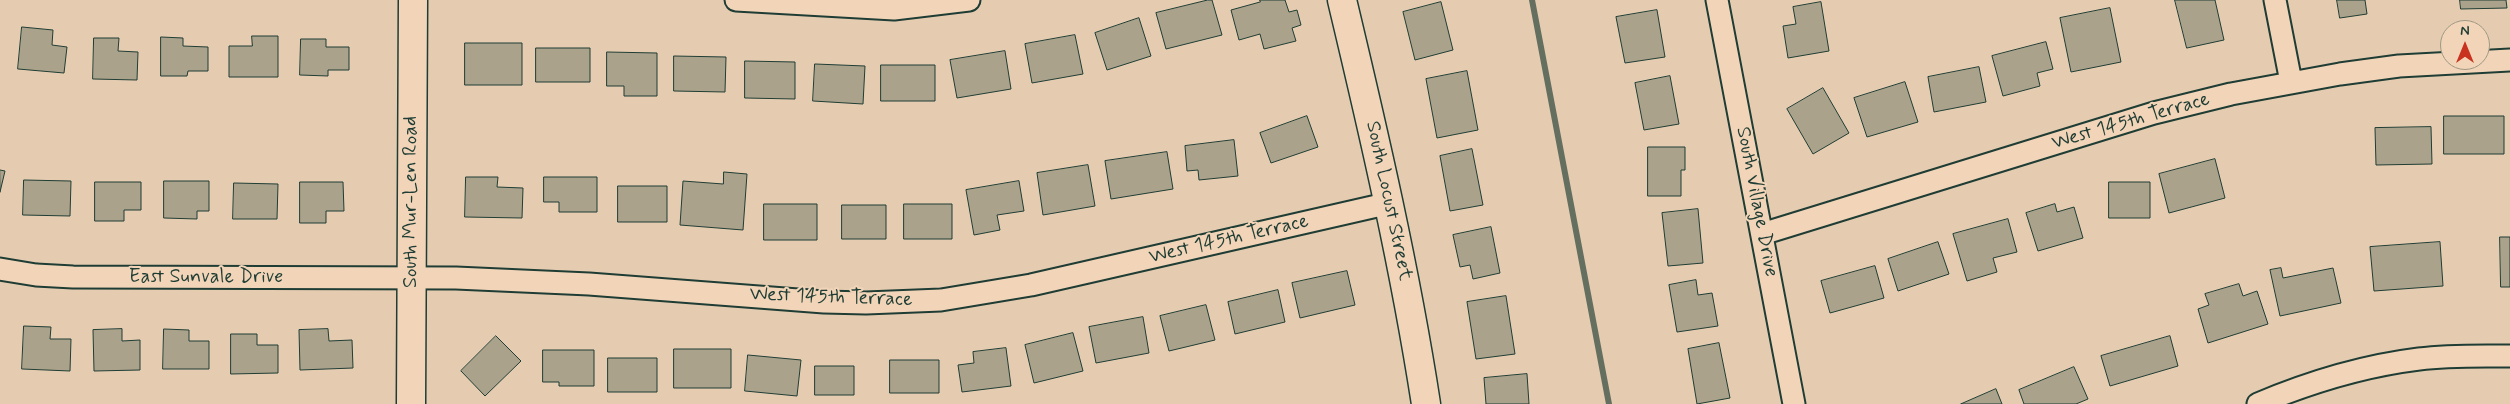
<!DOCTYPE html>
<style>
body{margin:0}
#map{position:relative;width:2510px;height:404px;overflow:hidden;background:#e5ccb1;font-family:Mynerve,sans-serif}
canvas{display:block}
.north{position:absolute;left:2440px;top:20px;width:50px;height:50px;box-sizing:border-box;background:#f2d5b9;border:1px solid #9e9884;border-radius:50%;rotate:0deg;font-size:14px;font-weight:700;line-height:20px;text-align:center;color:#1f3d34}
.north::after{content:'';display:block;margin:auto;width:18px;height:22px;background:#c8321e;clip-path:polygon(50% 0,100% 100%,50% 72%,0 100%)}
</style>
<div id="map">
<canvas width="2510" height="404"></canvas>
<div class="north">N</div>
</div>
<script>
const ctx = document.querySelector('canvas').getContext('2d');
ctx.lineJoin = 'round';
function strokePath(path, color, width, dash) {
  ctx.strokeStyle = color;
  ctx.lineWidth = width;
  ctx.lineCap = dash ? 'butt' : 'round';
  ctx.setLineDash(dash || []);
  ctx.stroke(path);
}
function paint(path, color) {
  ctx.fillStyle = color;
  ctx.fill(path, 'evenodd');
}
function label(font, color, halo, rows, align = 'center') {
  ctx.font = font + ' Mynerve,sans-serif';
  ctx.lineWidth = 4;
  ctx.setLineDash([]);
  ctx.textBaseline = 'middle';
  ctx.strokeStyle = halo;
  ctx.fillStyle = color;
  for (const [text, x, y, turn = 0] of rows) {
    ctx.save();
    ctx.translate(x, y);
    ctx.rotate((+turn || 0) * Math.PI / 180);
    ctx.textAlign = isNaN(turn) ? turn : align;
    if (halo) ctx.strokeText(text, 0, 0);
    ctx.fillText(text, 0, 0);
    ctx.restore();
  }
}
const stream = new Path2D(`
 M1532,0L1609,404`);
const building = new Path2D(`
 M1208,0H1212L1222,35L1166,49L1156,13Z
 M1260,0H1285L1289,12L1297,10L1301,25L1292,28L1296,41L1264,49L1260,34L1239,40L1231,10L1260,2Z
 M2175,0H2215L2224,40L2187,48Z
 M2337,0H2365L2367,14L2340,18Z
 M2460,0H2506L2507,8L2461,9Z
 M1441,2L1453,50L1415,60L1403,12Z
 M1821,2L1829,51L1788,58L1783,26L1796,24L1793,7Z
 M2110,8L2121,62L2071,72L2060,18Z
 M1657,10L1665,57L1625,63L1616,17Z
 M1139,18L1151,56L1107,70L1095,33Z
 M22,27L53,30L52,45L67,47L64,73L18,69Z
 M1075,35L1083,74L1032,83L1025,44Z
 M252,36H278V77H229V46H252Z
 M161,37L183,38V46L208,47V71H188L187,76H161Z
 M94,38H119L118,51L138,52L137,80L93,79Z
 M301,39H326V47H349V70H328V76L300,75Z
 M2046,42L2053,69L2037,73L2040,86L2003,96L1992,56Z
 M465,43H522V85H465Z
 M536,48H590V82H536Z
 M1005,51L1011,89L957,98L950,60Z
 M607,52L657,53V96H624V86H607Z
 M674,56L726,57L725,92L674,91Z
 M745,61L795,62V99L745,98Z
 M815,64L865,66L863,104L813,101Z
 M881,65H935V101H881Z
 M1979,67L1986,102L1934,112L1928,77Z
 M1467,71L1478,130L1437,138L1426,79Z
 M1670,76L1679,124L1644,130L1635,83Z
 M1905,82L1918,122L1867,137L1854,98Z
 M1823,88L1849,133L1813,154L1787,109Z
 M1307,116L1318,147L1271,163L1260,133Z
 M2444,116H2504V154H2444Z
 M2431,127L2432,164L2376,165L2375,128Z
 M1234,140L1238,176L1199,180L1198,170L1187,171L1185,146Z
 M1648,147H1685V170H1681V196H1648Z
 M1472,149L1483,205L1450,211L1440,156Z
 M1167,152L1173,189L1111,199L1105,161Z
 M2215,159L2225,198L2169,213L2159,174Z
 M1088,165L1095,206L1043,215L1037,173Z
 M0,170L5,171L0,192Z
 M724,172L747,174L743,230L680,225L683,181L723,184Z
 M466,177H498L497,187L523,188L522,218L465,217Z
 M544,177H597V212H559V202H544Z
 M24,180L71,181L70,216L23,215Z
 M164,181H209V211H197V219L164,218Z
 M1019,181L1024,211L997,215L1000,230L974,235L966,190Z
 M95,182H141V210H124V221H95Z
 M300,182H343L344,211H326V223H300Z
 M2109,182H2150V218H2109Z
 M234,183L278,184L277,219H233Z
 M618,186H667V222H618Z
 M764,204H817V240H764Z
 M904,204H952V239H904Z
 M2055,204L2057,212L2074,207L2083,238L2038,251L2026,213Z
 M842,205H886V239H842Z
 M1698,209L1703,263L1668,266L1662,213Z
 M2008,219L2017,252L1993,258L1997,272L1967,281L1953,234Z
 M1491,227L1500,273L1473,279L1470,265L1460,267L1453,235Z
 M2500,237H2510V287H2501Z
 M1938,242L1949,274L1898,291L1888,259Z
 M2440,242L2443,286L2374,291L2370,247Z
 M1875,266L1884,298L1830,313L1821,281Z
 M2281,268L2283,278L2333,268L2341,303L2280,316L2270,270Z
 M1347,271L1355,305L1300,318L1292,283Z
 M1696,280L1698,295L1712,293L1718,326L1677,332L1669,285Z
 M2239,284L2243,296L2257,291L2268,324L2208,343L2198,309L2209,305L2205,294Z
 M1278,290L1285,322L1235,334L1228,302Z
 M1506,296L1515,354L1476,359L1467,302Z
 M1206,305L1215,340L1169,351L1160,316Z
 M1143,317L1149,353L1096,363L1089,327Z
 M24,326L51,327L50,339H71L70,371L22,369Z
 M122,329V341L140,340V370L94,371L93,330Z
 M164,329L189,330V341H209V369H163Z
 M328,329L329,341L352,340L353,368L300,370L299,330Z
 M1073,333L1083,371L1034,383L1025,345Z
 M231,334H257V345H278V373L231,374Z
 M496,336L521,361L485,396L461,371Z
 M2170,336L2178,366L2110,386L2101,356Z
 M1719,343L1730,398L1697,404L1688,349Z
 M1006,348L1011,386L962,392L958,365L974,363L973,352Z
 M674,349H731V388H674Z
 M543,350H594V386H559V382H543Z
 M748,355L801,360L797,396L745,391Z
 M608,358H657V392H608Z
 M890,360H939V393H890Z
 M815,366H854V395H815Z
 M2074,367L2088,399L2076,404H2024L2019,390Z
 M1527,374L1529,404H1486L1484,378Z
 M1996,389L2002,404H1961Z`);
const street = new Path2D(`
 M736,0L894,9L969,0
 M1717,0L1794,404
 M2275,0L2291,82
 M1762,234L2154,113L2231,94L2340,74L2399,66L2510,60
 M0,269L36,275L73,277L456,278L589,284L824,302L866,303L941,300L1031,285L1390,203
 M2258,404C2310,382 2362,366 2419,359C2449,355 2480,356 2510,356`);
const secondary = new Path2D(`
 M1342,0C1374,134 1405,268 1426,404
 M411,404L413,0`);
const streetNames = [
 ["West 145th Terrace",2131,122,-16],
 ["South Locust Street",1388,201,78],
 ["South Mur-Len Road",412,202,-90],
 ["South Village Drive",1756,202,79],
 ["West 145th Terrace",1229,240,-13],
 ["East Sunvale Drive",206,278],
 ["West 145th Terrace",831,298,2]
];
strokePath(stream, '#656f60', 6);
paint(building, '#aba28b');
strokePath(building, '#1f3d34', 1);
strokePath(street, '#1f3d34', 25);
strokePath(secondary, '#1f3d34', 31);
strokePath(street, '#f2d5b9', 21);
strokePath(secondary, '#f2d5b9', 28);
label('20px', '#1f3d34', '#f2d5b9', streetNames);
</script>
